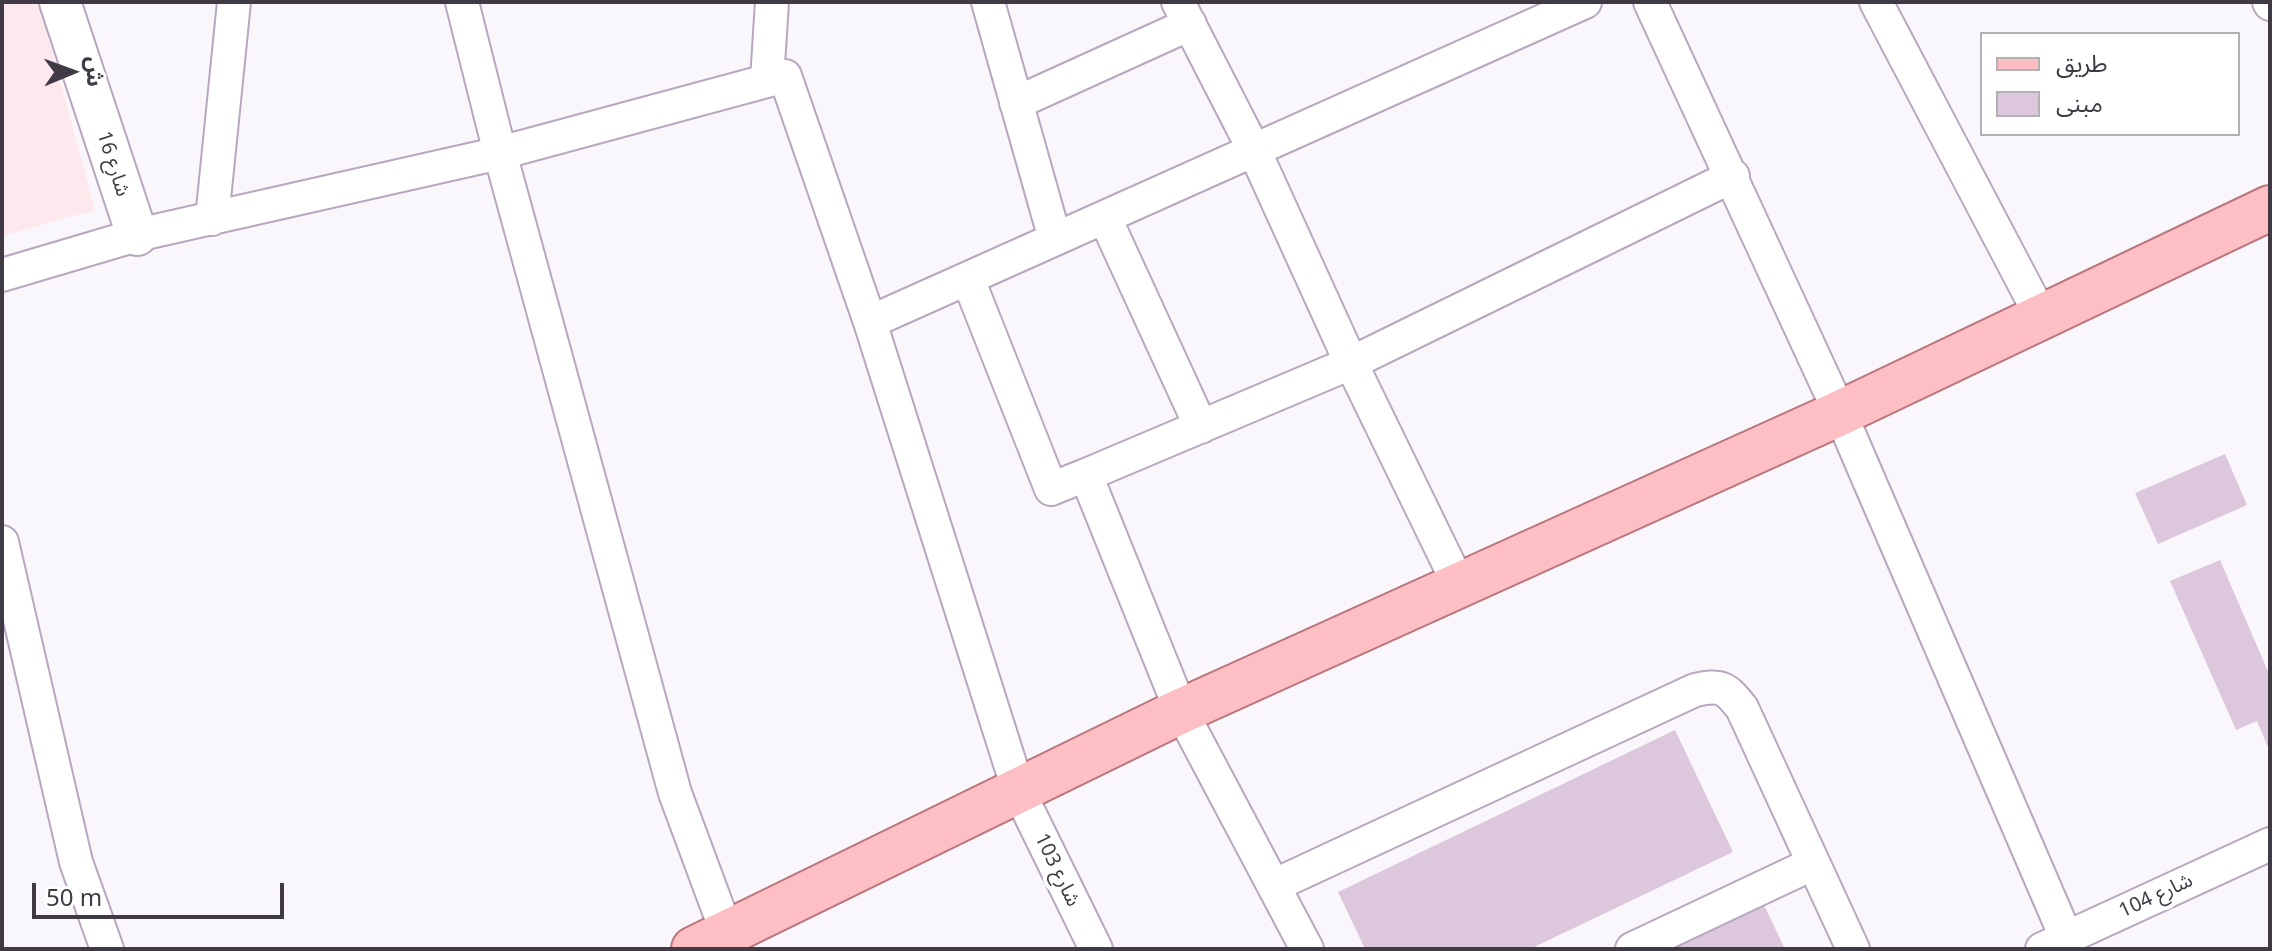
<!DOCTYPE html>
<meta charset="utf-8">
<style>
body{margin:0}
#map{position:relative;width:2272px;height:951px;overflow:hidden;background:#faf7fc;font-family:"Noto Sans","Noto Sans Arabic",sans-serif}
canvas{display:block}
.frame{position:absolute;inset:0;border:4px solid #403a44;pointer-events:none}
.legend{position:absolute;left:1980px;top:32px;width:260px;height:104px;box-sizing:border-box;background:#fff;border:2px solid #b3b0b4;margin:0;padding:10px 14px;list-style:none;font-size:24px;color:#403a44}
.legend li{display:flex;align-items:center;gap:16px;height:40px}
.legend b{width:40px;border:2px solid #b3b0b4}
.north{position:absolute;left:32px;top:32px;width:80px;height:80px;-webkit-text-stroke:6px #fff;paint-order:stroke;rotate:89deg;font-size:22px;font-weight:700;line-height:32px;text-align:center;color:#403a44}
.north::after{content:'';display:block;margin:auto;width:28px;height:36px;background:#403a44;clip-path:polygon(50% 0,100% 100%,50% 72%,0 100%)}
.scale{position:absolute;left:32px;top:883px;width:252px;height:36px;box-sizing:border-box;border:4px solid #403a44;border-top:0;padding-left:10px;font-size:24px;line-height:28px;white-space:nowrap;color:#403a44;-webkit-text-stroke:6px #fff;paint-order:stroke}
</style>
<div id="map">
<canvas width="2272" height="951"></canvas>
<div class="frame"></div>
<ul class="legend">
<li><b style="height:10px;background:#fdbfc3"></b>طريق</li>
<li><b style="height:22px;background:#ddc7dc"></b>مبنى</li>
</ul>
<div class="north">ش</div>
<div class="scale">50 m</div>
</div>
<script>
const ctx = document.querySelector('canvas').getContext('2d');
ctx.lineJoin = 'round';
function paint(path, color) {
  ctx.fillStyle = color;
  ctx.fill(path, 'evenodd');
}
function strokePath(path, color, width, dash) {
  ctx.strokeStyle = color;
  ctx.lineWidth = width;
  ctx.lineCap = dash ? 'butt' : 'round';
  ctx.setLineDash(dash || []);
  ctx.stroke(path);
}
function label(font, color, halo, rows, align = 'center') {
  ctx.font = font + ' "Noto Sans","Noto Sans Arabic",sans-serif';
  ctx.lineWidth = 8;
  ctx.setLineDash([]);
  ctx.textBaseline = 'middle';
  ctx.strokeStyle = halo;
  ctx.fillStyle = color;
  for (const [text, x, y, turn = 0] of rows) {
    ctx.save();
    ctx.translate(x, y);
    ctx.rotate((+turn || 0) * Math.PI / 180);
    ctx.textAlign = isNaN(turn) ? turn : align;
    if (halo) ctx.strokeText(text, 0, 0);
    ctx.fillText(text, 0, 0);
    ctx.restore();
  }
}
const commercial = new Path2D(`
 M2,2H39L95,210L2,236Z`);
const building = new Path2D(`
 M2225,454L2247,505L2158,544L2135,493Z
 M2220,560L2270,676V752L2257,721L2236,730L2170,581Z
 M1675,730L1733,852L1530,949H1365L1338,892Z
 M1763,903L1785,949H1668Z`);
const minor = new Path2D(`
 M462,2L500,153L675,793L733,949
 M988,2L1055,239
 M1178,2L1255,152L1351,363L1459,585
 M1650,2L1840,413L2066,937
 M1876,2L2041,316
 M2269,2L2270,4
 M767,80L772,2
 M1016,103L1190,24
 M1105,218L1201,427
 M212,219L234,2
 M2,275L137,235L500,153L785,76L870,322L1019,792L1096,949
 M968,279L1051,489L1086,475
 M870,322L1585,2
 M2,542L76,862L107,949
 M1275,885L1695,690C1722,684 1726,688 1742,708L1853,949
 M1307,949L1181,711L1086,475L1351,363L1733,176
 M1632,949L1812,864
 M2042,949L2270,844`);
const tertiary = new Path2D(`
 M60,2L137,235`);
const primary = new Path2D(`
 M694,949L1181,711L1840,413L2270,208`);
const streetNames = [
 ["شارع 16",113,164,72],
 ["شارع 103",1057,870,64],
 ["شارع 104",2156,896,-25]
];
paint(commercial, '#fde8ed');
paint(building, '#ddc7dc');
strokePath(minor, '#b7a7bf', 36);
strokePath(tertiary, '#b7a7bf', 44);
strokePath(primary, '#ba757d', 48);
strokePath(minor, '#fff', 32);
strokePath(tertiary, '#fff', 40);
strokePath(primary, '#fdbfc3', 44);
label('20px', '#403a44', '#fff', streetNames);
</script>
